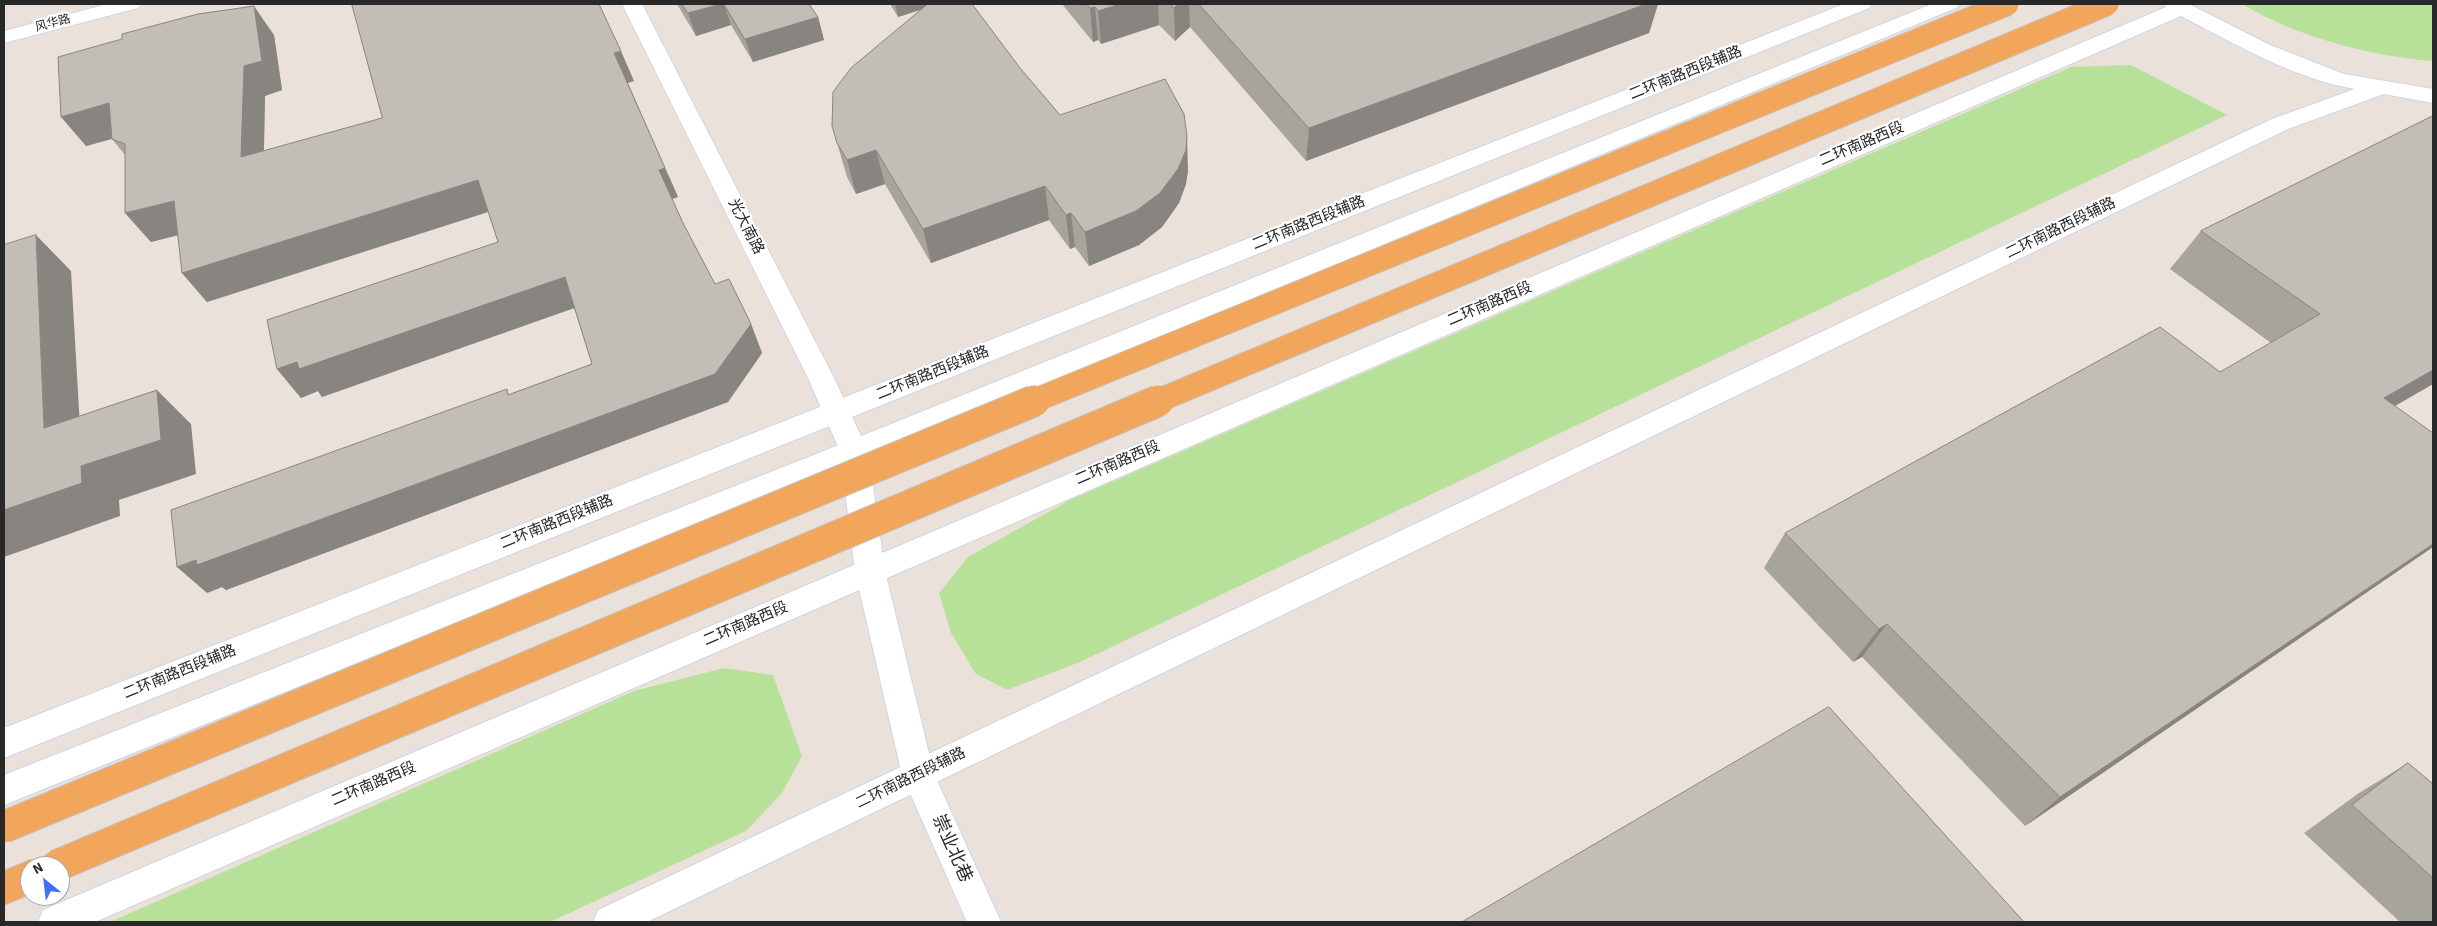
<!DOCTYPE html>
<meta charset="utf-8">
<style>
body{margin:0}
#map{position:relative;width:2437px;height:926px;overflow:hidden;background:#eae2da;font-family:"Source Sans 3",sans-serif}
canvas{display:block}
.frame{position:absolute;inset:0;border:5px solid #282828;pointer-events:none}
.north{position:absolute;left:20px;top:856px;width:50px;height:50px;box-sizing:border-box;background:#fff;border:1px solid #a9a9a9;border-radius:50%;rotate:331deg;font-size:14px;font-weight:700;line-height:20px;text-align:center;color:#282828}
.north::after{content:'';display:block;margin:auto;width:18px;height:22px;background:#3f72f3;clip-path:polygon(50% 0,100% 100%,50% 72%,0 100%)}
</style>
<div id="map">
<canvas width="2437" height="926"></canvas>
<div class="frame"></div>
<div class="north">N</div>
</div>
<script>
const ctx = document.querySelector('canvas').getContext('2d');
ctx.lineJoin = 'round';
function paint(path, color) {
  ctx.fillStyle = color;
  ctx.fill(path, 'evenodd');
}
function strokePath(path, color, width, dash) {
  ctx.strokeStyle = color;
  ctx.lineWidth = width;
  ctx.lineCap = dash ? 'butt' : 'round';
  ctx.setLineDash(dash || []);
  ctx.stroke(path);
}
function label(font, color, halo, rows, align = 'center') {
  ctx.font = font + ' "Source Sans 3","Noto Sans SC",sans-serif';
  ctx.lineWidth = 4.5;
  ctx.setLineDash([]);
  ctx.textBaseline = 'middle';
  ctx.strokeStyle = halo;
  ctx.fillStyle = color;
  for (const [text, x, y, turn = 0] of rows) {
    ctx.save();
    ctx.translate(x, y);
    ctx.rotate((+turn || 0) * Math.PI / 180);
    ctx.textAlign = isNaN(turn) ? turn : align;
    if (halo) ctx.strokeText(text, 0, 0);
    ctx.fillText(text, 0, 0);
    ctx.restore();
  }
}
const green = new Path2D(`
 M2242,4H2433V61C2370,56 2297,37 2242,4Z
 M2131,65L2227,115L1080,662L1007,690L976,674L951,633L939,593L968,557L1070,500L2071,67Z
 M724,668L773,675L802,756L782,793L746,831L550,922H110L634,691Z`);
const minor = new Path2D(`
 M1844,4H1872L1869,8L4,758V728Z`);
const tertiary = new Path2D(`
 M108,4H141L138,8L4,43V31Z
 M622,4H642L834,378L868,451L885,571L934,774L1001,922H967L902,775L855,571L840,451L808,378Z`);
const secondary = new Path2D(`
 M1932,4H1959L1956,8L864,459L4,805V775L844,443Z
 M2164,4H2189L2270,45L2344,74L2433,89V103L2384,94L2288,129L647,922H593L598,910L2272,119L2355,89C2295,79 2235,44 2181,16L95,922H38L43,910L2166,7Z`);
const trunk = new Path2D(`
 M30,860L42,866H30V894L4,905V871Z`);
const trunkBridgeFar1 = new Path2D(`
 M1031,402L2007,4
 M1155,402L2107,4`);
const trunkBridge = new Path2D(`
 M4,827L1034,401
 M56,866L1158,401`);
const wall = new Path2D(`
 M677,4H809L818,17L824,40L753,62L731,25L696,36Z
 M890,4H972L1020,68L1060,115L1188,170L1186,184L1179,203L1162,227L1139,245L1089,266L1075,247L1070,249L1049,220L931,263L885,184L856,194L847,177L832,126L922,9L898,17Z
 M1062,4H1658L1649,33L1306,161L1190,27L1175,41L1159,25L1101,44L1098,40L1093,42Z
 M274,35L282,90L265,96L264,151L634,81L628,83L678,197L672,199L683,223L715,284L751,324L762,353L728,402L226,590L222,587L207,593L510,394L592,364L574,308L322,397L318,391L301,398L277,369L498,242L488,212L207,302L182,273L178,235L151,242L125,213V155L112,139L86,146L122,39Z
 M2433,116V384L2395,406L2433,547L2025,826L1862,657L1853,662L1764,568L1785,533L2220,372L2271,343L2170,269L2201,231Z
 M2408,763L2433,784V922H2400L2304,833L2359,793Z`);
const shadedWall = new Path2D(`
 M721,4H724L731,25L696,36L688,13Z
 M895,4H939L898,17Z
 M1120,4H1158L1159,25L1101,44L1098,11Z
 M1178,4H1189L1190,27L1175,41L1174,8Z
 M1646,4H1658L1649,33L1306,161L1309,128Z
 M254,6L274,35L282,90L265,96L263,186L241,157L244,66Z
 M1095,7L1098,40L1093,42L1090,8Z
 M818,17L824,40L753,62L745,39Z
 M621,51L634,81L627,83L614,53Z
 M109,103L133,133L86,146L61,117Z
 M1187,136L1188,170L1186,184L1179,203L1162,227L1139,245L1089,266L1085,232Z
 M876,150L885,184L856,194L847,160Z
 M665,168L678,197L672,199L659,170Z
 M478,180L494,210L207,302L182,273Z
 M1045,186L1049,220L931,263L923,229Z
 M174,201L198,230L151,242L125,213Z
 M1071,213L1075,247L1070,249L1066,215Z
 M36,235L71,271L82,462L44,428Z
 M565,277L580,306L322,397L318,391L301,398L277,369L297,362Z
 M751,324L762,353L728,402L226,590L222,587L207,593L177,567Z
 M2433,370V384L2344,435L2384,398Z
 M157,390L191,424L196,474L119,500L120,516L4,557V510Z
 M2433,544V547L2025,826L2060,797Z
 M1887,624L1862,657L1853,662L1879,629Z`);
const building = new Path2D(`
 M352,4H599L621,51L614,53L665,168L659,170L683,223L715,284L729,279L751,324L715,374L197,565L196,560L177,567L171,510L507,389L508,395L592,364L565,277L299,369L297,362L277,369L267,320L498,242L478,180L182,273L174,201L125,213V144L112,139L109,103L61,117L58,57L122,39V34L198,14L254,6L262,61L244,66L241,157L382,118Z
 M682,4H721L688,13Z
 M724,4H809L818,17L745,39Z
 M928,4H972L1020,68L1060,115L1165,79L1184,114L1187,136L1186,150L1178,169L1160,193L1136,211L1085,232L1071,213L1066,215L1045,186L923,229L876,150L847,160L837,143L832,126L833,92L851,68Z
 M1087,4H1120L1098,11L1095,7L1090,8Z
 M1171,4H1178L1174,8Z
 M1199,4H1646L1309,128Z
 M2433,116V370L2384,398L2433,433V544L2060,797L1887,624L1879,629L1785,533L2160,327L2220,372L2320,314L2201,231Z
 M36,235L44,428L157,390L161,440L81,466L82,483L4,510V245Z
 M1829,707L2024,922H1462Z
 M2408,763L2433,784V878L2352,805Z`);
const farStreetnames = [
 ["风华路",53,24,-15]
];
const streetNames = [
 ["二环南路西段辅路",1686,74,-22],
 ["二环南路西段",1862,145,-23],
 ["二环南路西段辅路",1309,224,-22],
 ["光大南路",745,227,63],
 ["二环南路西段辅路",2061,229,-26],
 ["二环南路西段",1490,305,-23],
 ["二环南路西段辅路",933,374,-22],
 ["二环南路西段",1118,464,-23],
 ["二环南路西段辅路",557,523,-22],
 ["二环南路西段",746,625,-23],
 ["二环南路西段辅路",180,673,-22],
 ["二环南路西段辅路",911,779,-26],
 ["二环南路西段",374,785,-23]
];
const nearStreetnames = [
 ["崇业北巷",951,849,66]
];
paint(green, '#b7e098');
strokePath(minor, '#d0d5e1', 2);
strokePath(tertiary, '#d0d5e1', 2);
strokePath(secondary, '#d0d5e1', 2);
strokePath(trunk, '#c3c3c3', 2);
paint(minor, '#fff');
paint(tertiary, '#fff');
paint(secondary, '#fff');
paint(trunk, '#f2a65c');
strokePath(trunkBridgeFar1, '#c3c3c3', 25, []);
strokePath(trunkBridge, '#c3c3c3', 33, []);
strokePath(trunkBridgeFar1, '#f2a65c', 23);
strokePath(trunkBridge, '#f2a65c', 31);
paint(wall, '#a7a39d');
paint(shadedWall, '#88847f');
paint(building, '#c2bdb6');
strokePath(building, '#88847f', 1);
label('12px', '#282828', '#fff', farStreetnames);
label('15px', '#282828', '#fff', streetNames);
label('18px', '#282828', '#fff', nearStreetnames);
</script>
